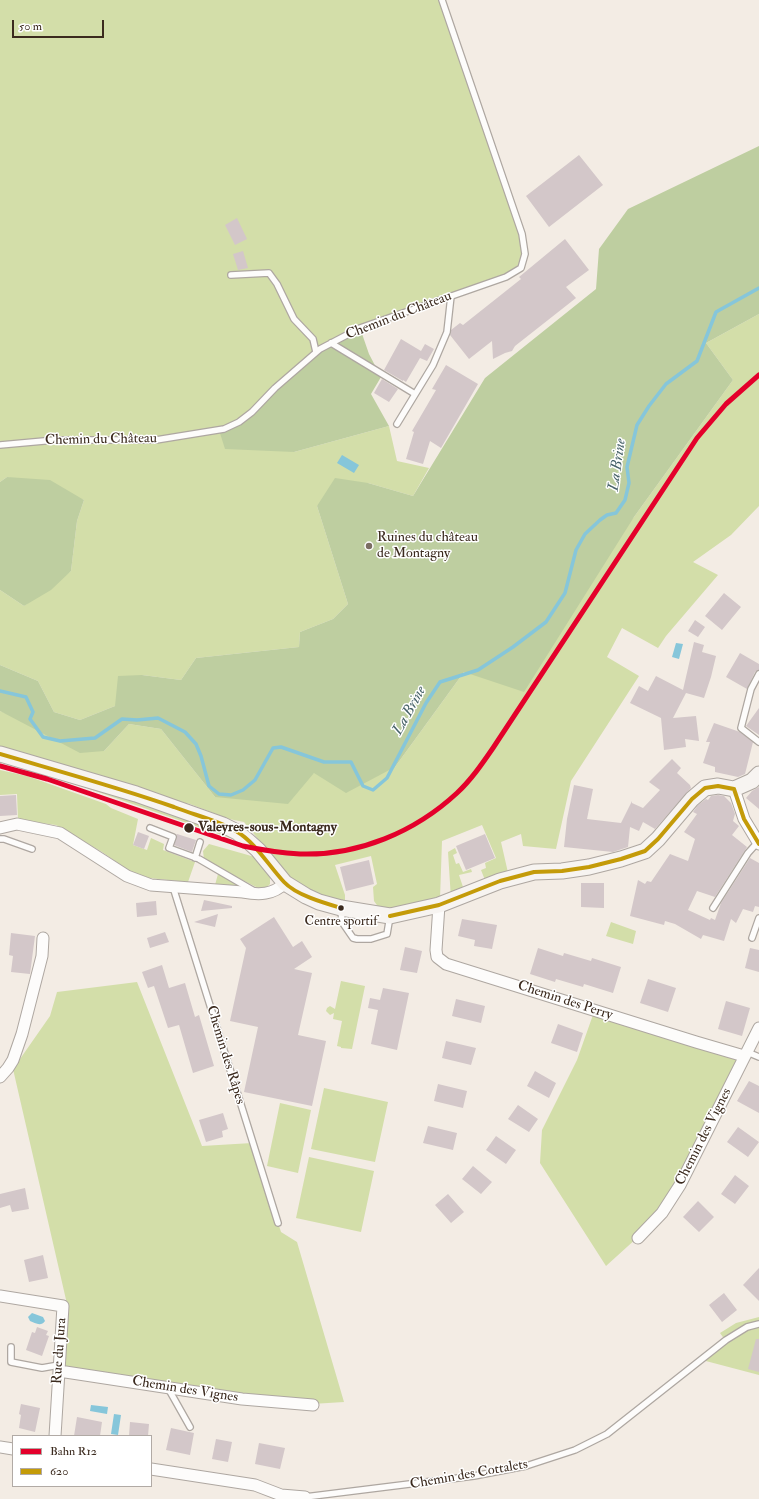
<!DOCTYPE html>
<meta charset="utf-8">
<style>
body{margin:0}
#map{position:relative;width:759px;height:1499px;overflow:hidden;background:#f3ece4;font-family:"IM FELL Double Pica",serif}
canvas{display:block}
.legend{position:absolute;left:12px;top:1435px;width:140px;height:52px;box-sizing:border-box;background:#fff;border:1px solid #b1aaa5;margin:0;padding:5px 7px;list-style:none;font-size:12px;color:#3b2a1e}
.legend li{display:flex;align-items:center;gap:8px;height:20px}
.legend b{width:20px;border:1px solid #b1aaa5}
.scale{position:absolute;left:12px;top:20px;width:92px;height:18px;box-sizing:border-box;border:2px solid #3b2a1e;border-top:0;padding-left:5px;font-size:12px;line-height:14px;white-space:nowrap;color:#3b2a1e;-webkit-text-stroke:3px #fff;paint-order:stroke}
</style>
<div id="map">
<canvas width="759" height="1499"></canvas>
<ul class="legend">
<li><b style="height:5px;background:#e4002b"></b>Bahn R12</li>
<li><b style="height:5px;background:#c49b09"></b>620</li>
</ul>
<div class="scale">50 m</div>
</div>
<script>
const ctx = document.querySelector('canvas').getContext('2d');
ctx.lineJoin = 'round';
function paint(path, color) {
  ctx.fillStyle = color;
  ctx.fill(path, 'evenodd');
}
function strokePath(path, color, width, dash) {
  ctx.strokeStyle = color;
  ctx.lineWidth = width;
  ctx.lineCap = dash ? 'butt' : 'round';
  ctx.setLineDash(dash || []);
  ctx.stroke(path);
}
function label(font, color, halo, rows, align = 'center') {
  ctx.font = font + ' "IM FELL Double Pica",serif';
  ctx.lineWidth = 3;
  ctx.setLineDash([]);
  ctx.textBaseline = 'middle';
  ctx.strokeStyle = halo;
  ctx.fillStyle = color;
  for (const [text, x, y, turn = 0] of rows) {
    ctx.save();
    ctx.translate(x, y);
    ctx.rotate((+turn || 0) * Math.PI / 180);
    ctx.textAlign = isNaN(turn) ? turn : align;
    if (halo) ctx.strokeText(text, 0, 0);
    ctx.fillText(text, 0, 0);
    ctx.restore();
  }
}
const green = new Path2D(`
 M0,0H441L521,234L525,254L521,268L506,277L360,327L251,412L224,428L156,439L0,444Z
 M759,314V506L731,535L693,562L718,575L666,636L658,648L622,628L607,657L639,676L571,781L556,849L523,846L521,834L501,842L509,877L487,885L481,870L486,868L485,863L496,858L482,825L442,841L440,899L400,907L379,908L374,901L373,887L377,884L371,856L335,865L345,895V901L329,899L306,889L292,880L244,822L229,819L190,804L137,793L0,752V711L104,751L129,724L161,729L215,797L314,773L395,767L464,672L634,517L733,380L706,343Z
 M389,426L397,461L429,468L413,496L368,483L317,506L348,604L333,619L300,632L299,647L196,658L181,680L142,675L115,706L80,720L54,712L38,681L0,665V590L24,606L71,571L77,521L84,500L7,477L0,482V446L56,440L156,441L219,430L294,452Z
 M2,759L221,829L236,840L29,768Z
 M0,770L27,776L106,804L111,808L138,819L133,845L147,850L151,838L164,844L163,850L195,862L188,882L149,878L131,872L102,852L56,825L18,820L17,794L0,795Z
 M209,844L255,857L270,875V884L265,889L258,888L204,860L203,851Z
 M455,848L457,853L453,855L456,864L459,863L463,872L471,869L472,872L459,875L465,893L451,899L448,852Z
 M218,874L242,887L215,885Z
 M611,922L636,931L633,944L606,936Z
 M341,981L365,986L352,1049L341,1048V1047L337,1046L342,1021L333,1019L334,1013L330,1015L326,1011L327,1008L330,1006L335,1009Z
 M137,982L202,1146L252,1143L281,1232L297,1242L344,1402L312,1404L62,1370L67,1304L13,1069L50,1016L57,992Z
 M594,1012L743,1056L679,1185L638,1237L606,1266L540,1163L542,1130L577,1060Z
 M324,1088L388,1102L375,1162L311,1149Z
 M280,1103L311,1110L298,1173L267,1166Z
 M309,1157L374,1171L361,1232L296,1218Z
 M759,1317V1375L702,1360L725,1340L720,1333L736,1323Z`);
const forest = new Path2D(`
 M759,146V314L706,343L733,380L634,517L524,692L464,672L395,767L346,793L314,773L288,804L215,797L161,729L129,724L104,751L80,753L0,711V665L38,681L54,712L80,720L115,706L118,676L142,675L181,680L196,658L299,647L300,632L333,619L348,604L317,506L335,478L368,483L413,496L485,378L596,289L599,249L628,209Z
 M360,328L369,354L381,377L371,394L389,426L294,452L225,449L219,430L239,422L320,350Z
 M7,477L50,480L84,500L77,521L71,571L51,590L24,606L0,590V482Z`);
const water = new Path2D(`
 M342,455L359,465L354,473L337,463Z
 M676,643L683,644L679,659L672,657Z
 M32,1313L43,1317L45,1321C41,1327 35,1323 30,1321L28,1317Z
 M91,1405L108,1407L107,1414L90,1411Z
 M114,1414L121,1415L118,1435L111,1434Z`);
const stream = new Path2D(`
 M0,691L26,697L33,712L30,719L43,737L60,741L95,738L122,719L137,720L158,718L185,732L196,744L201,756L209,786L219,794L231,795L243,790L255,780L273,748L281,747L324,762H351L363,786L373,790L387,778L426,703L440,682L478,670L513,647L546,622L565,593L576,550L585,534L600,520L607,515L616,513L625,500L629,483L627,467L637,425L649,406L666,384L697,361L716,312L759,288`);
const building = new Path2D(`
 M579,155L603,185L549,227L526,196Z
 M237,218L247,239L235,245L225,225Z
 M565,239L589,270L566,287L576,298L515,346L512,351L505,353L493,359L492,341L469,359L450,335L451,330L460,323L463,325L521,279L519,277Z
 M243,251L248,268L238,270L233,254Z
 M401,339L421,351L425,344L434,349L427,361L420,358L406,382L403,380V381L384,370Z
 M446,365L478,384L441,448L430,441L423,464L406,459L414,432L412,431L436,390L432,389Z
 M382,379L398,389L389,402L374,393Z
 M724,593L741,607L722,630L705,616Z
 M695,620L705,627L698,637L688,631Z
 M694,642L704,645L702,652L716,656L711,677L704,698L686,693L673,718L696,716L699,741L685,739L686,747L664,750L661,718L630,703L639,686L648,691L656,676L683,690Z
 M740,653L759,664V670L755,672L747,689L726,677Z
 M759,708V735L746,726Z
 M714,723L740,732L753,742L745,774L738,777L715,772V767L703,763L710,742H706Z
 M672,759L681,768L677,773L690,785L691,788L655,829L643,822L639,831L630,827L628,847L613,852L564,847L567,819L574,785L593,789L587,819L621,823L632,801V803L643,808L660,790L649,782Z
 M759,787V809L746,798L752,791Z
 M16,795L17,815L0,816V796Z
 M718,795L724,796L731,803L735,814L733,821L739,826L732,835L747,847L715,897L697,891L688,910L710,920L711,918L715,920L721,903L750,858L759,863V907L755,906L753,912L743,909L736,923L731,919L724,941L703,935L701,939L675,924L665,921L664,925L630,916L638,880L645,884L647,881L651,882L670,854L688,861L695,839L684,832L697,814L693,812L698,805L706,799L708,800L711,796Z
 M138,832L149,836L144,849L133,845Z
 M177,834L196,840L192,852L174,845Z
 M485,834L495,858L466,870L456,846Z
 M369,860L374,884L346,891L340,867Z
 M581,883H604V908L581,907Z
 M204,900L232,906V908L201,911Z
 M156,901L157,915L137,917L136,903Z
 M218,914L215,927L194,922Z
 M274,917L293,947L302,941L312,957L294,969L312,973L298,1035L326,1041L312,1106L244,1092L258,1027L230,1021L246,948L240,939Z
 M462,919L497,925L492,949L474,946L475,940L458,936Z
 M165,932L169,942L150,948L147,938Z
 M11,933L35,936L30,974L11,972L13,956L9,955Z
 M405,947L422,951L417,973L400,970Z
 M538,948L563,956L564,953L591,961L592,958L621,967L613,993L584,984L583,987L556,979L555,982L530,974Z
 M750,948L759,950V972L745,968Z
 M162,965L169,988L185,983L195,1017L199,1015L214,1066L193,1073L179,1025L168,1028L154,986L148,988L142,972Z
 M648,979L676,988L668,1012L640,1003Z
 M383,988L409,993L397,1050L371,1044L378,1010L368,1008L370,998L380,1000Z
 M456,999L485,1006L481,1023L452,1016Z
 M726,1001L750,1008L742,1036L718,1029Z
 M558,1024L583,1033L577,1052L551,1043Z
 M446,1041L476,1048L471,1065L442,1058Z
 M535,1071L556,1083L549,1098L527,1086Z
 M749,1081L759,1086V1113L737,1101Z
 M438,1084L467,1091L463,1108L434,1101Z
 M518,1105L538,1119L529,1132L508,1119Z
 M223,1113L228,1129L222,1131L223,1137L206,1142L199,1120Z
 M428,1126L457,1133L453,1150L423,1143Z
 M738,1127L759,1142L748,1157L727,1142Z
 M496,1136L516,1150L506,1164L486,1150Z
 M473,1166L492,1182L481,1194L462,1179Z
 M735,1175L749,1186L735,1204L721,1194Z
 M25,1188L29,1209L12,1212L10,1205L0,1208V1194Z
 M448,1194L464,1212L451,1223L435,1205Z
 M698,1201L714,1217L699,1232L683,1217Z
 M43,1255L48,1278L29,1282L24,1260Z
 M759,1268V1301L743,1285Z
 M724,1293L737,1310L722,1322L709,1305Z
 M37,1327L48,1331L46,1335L49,1336L42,1356L26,1350L32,1332L35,1333Z
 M756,1339H759V1372L748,1369Z
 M21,1404L40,1408L35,1432L19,1428L21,1415L19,1414Z
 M77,1417L102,1422L100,1436H74Z
 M130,1422L149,1424L148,1436H129Z
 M171,1428L194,1433L190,1455L166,1450Z
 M216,1439L232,1442L228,1462L212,1459Z
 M259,1443L285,1448L280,1469L255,1464Z`);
const lane = new Path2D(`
 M231,275L269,273L277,284L294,319L313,339L316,352
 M331,343L415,394
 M397,424L433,365L447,332L451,296
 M0,445L55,440H156L224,429L239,422L252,412L275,388L320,349L360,328L506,277L521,268L525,254L522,234L442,0
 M759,674L751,689L741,728L759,742
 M150,828L173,837L169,848L199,859L254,891
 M0,839H4L32,849
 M195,858L200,842
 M173,887L278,1223
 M713,908L748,853L757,843
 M341,909L342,922L353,938L357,939H371L387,934L390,916
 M752,938L759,918
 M747,1052L759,1057
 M11,1347V1362L42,1368L59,1365
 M168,1388L190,1427
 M305,1497L474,1476L526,1466L575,1450L607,1434L726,1340L747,1327L759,1324`);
const street = new Path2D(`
 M734,789L744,819L759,844
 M0,828L17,824L60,833L127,876L151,885L243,892C259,895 273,895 285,883
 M439,905L436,950L437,957L446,964L696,1042L744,1056
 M0,1077L8,1068L13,1060L22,1034L42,956L43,938
 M638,1238L662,1213L680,1185L759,1028
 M0,1296L63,1306L55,1436
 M59,1371L242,1399L313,1405
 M0,1447L13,1449
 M151,1469L255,1485L281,1495L305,1497`);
const secondary = new Path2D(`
 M0,754L136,794L223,825L237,832L248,841L258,850L285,883L306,896L319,902L341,908L390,916L439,905L500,881L534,872L562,871L589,867L621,859L645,851L658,839L692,799L705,788L718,786L734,789L752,781L759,774`);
const bus1 = new Path2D(`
 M0,754C58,771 117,787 174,807C194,815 217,820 236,831C256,843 268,865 284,882C296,895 324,903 341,908
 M734,789L744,819L759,844
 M390,916L439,905L500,881L534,872L562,871L589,867L621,859L645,851L658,839L692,799L705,788L718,786L734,789`);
const rail1 = new Path2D(`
 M0,766L47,779L243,846C262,850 281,853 300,854C358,856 415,832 457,793C471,780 482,764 493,748L697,438L726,404L759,375`);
const markers = [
 [369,546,4,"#7b6e63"],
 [189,828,5.5,"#3b2a1e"],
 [341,908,3.5,"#3b2a1e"]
];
const busNames = [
 ["Centre sportif",341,922]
];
const streetNames = [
 ["Chemin du Château",399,316,-21],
 ["Chemin du Château",101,440,-1],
 ["Chemin des Perry",565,1001,18],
 ["Chemin des Râpes",225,1055,73],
 ["Chemin des Vignes",704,1137,-63],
 ["Rue du Jura",60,1351,-86],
 ["Chemin des Vignes",185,1390,9],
 ["Chemin des Cottalets",469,1475,-10]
];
const poiNames = [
 ["Ruines du château",377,538],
 ["de Montagny",377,554]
];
const stopNames = [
 ["Valeyres-sous-Montagny",198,828]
];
const waterNames = [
 ["La Brine",618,465,-82],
 ["La Brine",410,711,-61]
];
paint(green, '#d3dea9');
paint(forest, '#becea0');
paint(water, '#86c6da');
strokePath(stream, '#86c6da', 3.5);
paint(building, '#d3c7c9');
strokePath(lane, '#aea7a1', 8);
strokePath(street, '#aea7a1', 13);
strokePath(secondary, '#aea7a1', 17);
strokePath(lane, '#fdfcfb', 5.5);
strokePath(street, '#fdfcfb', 11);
strokePath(secondary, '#f7f4f1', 15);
strokePath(bus1, '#c49b09', 4);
strokePath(rail1, '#e4002b', 5);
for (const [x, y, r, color] of markers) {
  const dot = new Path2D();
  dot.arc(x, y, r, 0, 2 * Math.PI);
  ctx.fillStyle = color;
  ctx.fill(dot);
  strokePath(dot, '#fff', 1.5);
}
label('13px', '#3b2a1e', '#fff', busNames);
label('14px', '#3b2a1e', '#fff', streetNames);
label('14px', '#3b2a1e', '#fff', poiNames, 'left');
label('bold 14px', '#3b2a1e', '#fff', stopNames, 'left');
label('italic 15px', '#476268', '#fff', waterNames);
</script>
